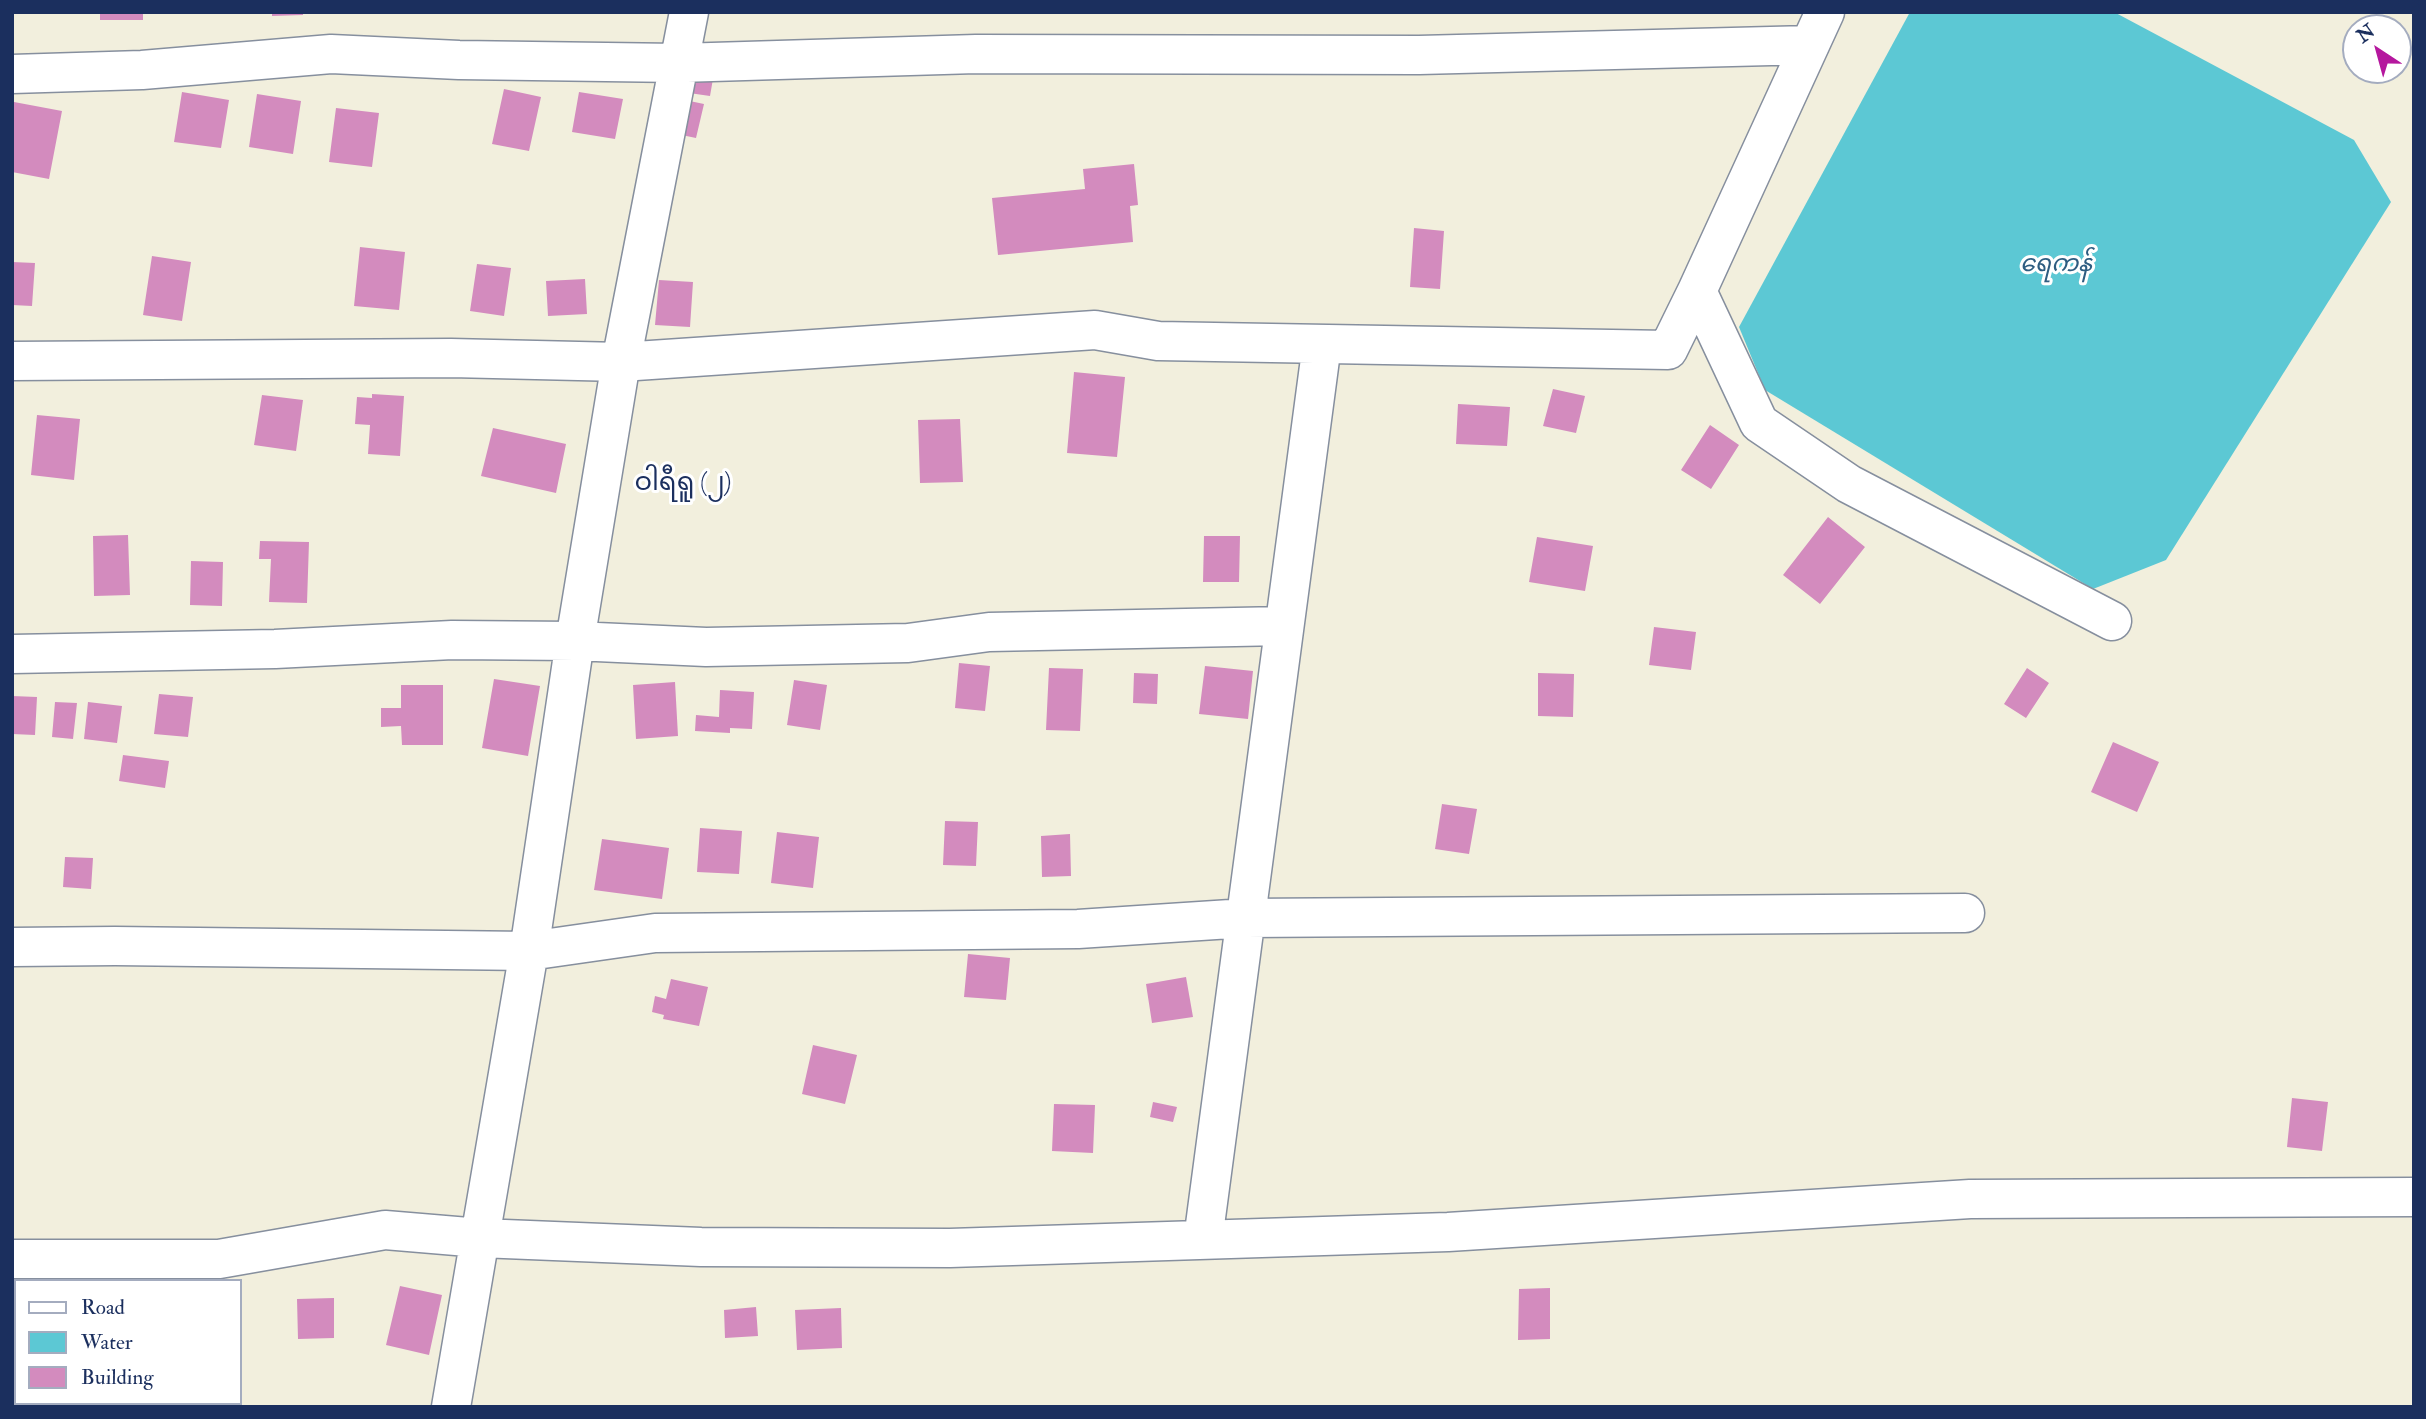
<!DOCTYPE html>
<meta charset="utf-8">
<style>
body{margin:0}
#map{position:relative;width:2426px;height:1419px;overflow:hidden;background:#f2efdd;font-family:"IM FELL Double Pica",serif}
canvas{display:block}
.frame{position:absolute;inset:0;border:14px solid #1b2f5e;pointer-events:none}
.legend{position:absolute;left:14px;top:1279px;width:228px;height:126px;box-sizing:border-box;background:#fff;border:2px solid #a4acbf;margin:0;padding:9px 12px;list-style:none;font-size:21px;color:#1b2f5e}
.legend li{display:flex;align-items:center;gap:14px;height:35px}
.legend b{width:35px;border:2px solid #a4acbf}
.north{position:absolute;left:2342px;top:14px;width:70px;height:70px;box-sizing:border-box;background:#fff;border:2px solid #a4acbf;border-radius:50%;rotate:324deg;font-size:19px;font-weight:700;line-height:28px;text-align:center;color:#1b2f5e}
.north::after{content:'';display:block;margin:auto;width:24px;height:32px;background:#b5179e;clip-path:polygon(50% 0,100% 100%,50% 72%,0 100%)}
</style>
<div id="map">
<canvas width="2426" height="1419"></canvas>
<div class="frame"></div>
<ul class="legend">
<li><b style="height:9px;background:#fff"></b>Road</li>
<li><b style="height:19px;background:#5cc8d4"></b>Water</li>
<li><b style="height:19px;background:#d38bbe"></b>Building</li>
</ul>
<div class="north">N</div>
</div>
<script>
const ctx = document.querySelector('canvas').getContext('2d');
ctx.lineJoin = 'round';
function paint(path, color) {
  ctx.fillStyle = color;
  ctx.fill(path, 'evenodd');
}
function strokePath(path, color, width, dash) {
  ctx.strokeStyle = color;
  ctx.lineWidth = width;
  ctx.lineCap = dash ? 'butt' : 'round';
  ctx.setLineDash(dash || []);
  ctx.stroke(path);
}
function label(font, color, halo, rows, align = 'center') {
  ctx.font = font + ' "IM FELL Double Pica","Noto Sans Myanmar",serif';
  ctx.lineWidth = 6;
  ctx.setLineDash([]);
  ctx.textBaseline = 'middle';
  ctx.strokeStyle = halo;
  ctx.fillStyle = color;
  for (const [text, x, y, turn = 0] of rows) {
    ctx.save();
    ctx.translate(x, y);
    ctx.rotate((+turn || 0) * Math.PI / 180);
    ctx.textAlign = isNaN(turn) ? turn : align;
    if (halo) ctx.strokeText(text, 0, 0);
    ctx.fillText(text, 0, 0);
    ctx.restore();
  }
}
const water = new Path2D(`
 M1910,12H2114L2354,140L2391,202L2166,560L2093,589L1765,390L1739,327Z`);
const building = new Path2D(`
 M100,12H143V20H100Z
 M272,12H303V15L272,16Z
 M686,67L714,73L710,96L682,92Z
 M504,89L541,97L529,151L492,144Z
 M182,92L229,100L221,148L174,142Z
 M579,92L623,99L615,139L572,132Z
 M257,94L301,101L293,154L249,147Z
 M680,99L704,104L696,138L672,133Z
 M14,102L62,111L49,179L12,172Z
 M336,108L379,113L372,167L329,162Z
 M1134,164L1138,205L1130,206L1133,242L998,255L992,198L1085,189L1083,169Z
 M1414,228L1444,231L1440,289L1410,287Z
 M360,247L405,252L399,310L354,306Z
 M152,256L191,262L182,321L143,315Z
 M12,262L35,263L32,306L12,305Z
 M477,264L511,268L504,316L470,311Z
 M585,279L587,314L548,316L546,281Z
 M659,280L693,282L690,327L655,325Z
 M1074,372L1125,377L1117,457L1067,453Z
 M1553,389L1585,396L1576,433L1543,426Z
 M372,394L404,396L400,456L368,454L370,425L355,424L357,397L372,398Z
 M262,395L303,400L296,451L254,445Z
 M1458,404L1510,407L1507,446L1456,444Z
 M37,415L80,419L74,480L31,475Z
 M960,419L963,482L920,483L918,420Z
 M1710,425L1739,445L1711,489L1681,470Z
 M493,428L566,444L556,493L481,476Z
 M1828,517L1865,547L1820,604L1783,575Z
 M128,535L130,595L94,596L93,536Z
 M1204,536H1240L1239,582H1203Z
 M1537,537L1593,546L1585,591L1529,582Z
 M260,541L309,542L307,603L269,602L271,559H259Z
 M191,561L223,562L222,606L190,605Z
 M1654,627L1696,632L1691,670L1649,665Z
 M959,663L990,666L985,711L955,708Z
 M1205,666L1253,671L1248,719L1199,714Z
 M1049,668L1083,669L1080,731L1046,730Z
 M2027,668L2049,683L2026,718L2004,704Z
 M1134,673L1158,674L1157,704L1133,703Z
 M1538,673L1574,674L1573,717L1538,716Z
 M494,679L540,686L528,756L482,748Z
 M794,680L827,685L820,730L787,725Z
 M675,682L678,736L636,739L633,685Z
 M401,685H443V745H402L401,726L381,727V708H401Z
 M720,690L754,692L752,729L730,728V733L695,731L696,715L719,717Z
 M159,694L193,697L188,737L154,734Z
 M12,696L37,697L35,735L12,734Z
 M55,702L77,703L73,739L52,737Z
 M88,702L122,706L117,743L84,739Z
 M2113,742L2159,762L2137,812L2091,792Z
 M123,755L169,761L165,788L119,781Z
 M1442,804L1477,809L1469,854L1435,849Z
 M945,821L978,822L976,866L943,865Z
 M700,828L742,831L739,874L697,872Z
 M777,832L819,837L813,888L771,883Z
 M1070,834L1071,876L1042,877L1041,836Z
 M602,839L669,848L662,899L594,890Z
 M65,857L93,858L91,889L63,887Z
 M968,954L1010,958L1006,1000L964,997Z
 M1186,977L1193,1017L1152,1023L1146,984Z
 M671,979L708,987L699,1026L663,1019L664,1015L652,1012L655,996L666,999Z
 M813,1045L857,1055L845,1104L802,1094Z
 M2292,1098L2328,1102L2322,1151L2287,1147Z
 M1153,1102L1177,1107L1173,1122L1150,1117Z
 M1054,1104L1095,1105L1093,1153L1052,1151Z
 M400,1286L442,1295L429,1355L386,1345Z
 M1550,1288V1339L1518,1340L1519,1289Z
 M334,1298V1338L298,1339L297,1299Z
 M756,1307L758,1336L725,1338L724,1310Z
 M841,1308L842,1348L797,1350L795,1310Z`);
const minor = new Path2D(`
 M1825,12L1697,291L1759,423L1849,484L2112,621
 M12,74L142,70L331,54L459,60L679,63L976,54L1419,55L1810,45
 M12,361L451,358L621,362L1095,330L1158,341L1668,350L1697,291
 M12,654L275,649L452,640L575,641L706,647L908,643L989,632L1284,626
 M12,947L115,946L529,951L655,933L1078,929L1246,918L1965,913
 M1203,1240L1322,344
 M12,1259H219L385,1230L480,1238L701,1247L950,1248L1448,1232L1970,1199L2414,1197
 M451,1407L529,951L575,641L621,362L689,12`);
const waterNames = [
 ["ရေကန်",2056,266]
];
const quarterNames = [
 ["ဝါရီရူ (၂)",683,484]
];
paint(water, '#5cc8d4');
paint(building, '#d38bbe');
strokePath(minor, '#868f9e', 41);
strokePath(minor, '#fff', 38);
label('italic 24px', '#2e5d81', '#fff', waterNames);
label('26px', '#1b2f5e', '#fff', quarterNames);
</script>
